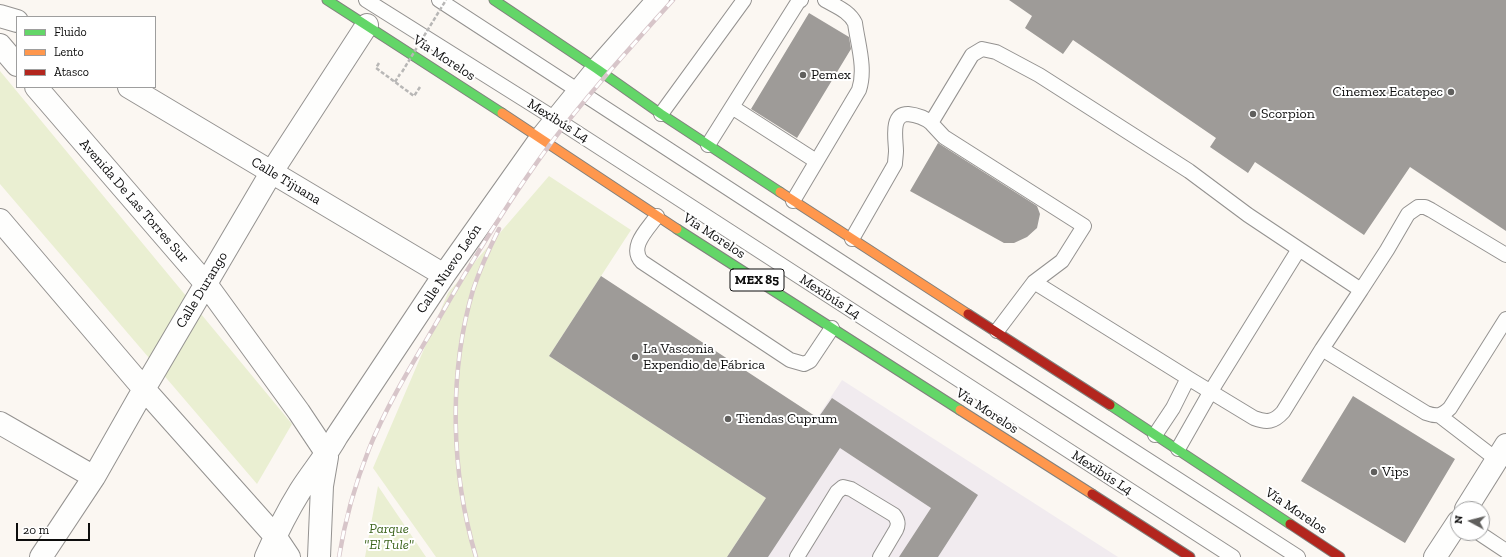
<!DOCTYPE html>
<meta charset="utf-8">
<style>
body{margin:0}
#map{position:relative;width:1506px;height:557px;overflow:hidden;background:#fbf7f2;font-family:"Zilla Slab",serif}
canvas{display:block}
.legend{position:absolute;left:16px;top:16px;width:140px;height:72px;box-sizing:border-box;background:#fff;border:1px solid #9e9e9e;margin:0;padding:5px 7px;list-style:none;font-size:12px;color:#0d0d0d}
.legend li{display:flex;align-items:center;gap:8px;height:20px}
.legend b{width:20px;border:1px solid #9e9e9e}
.north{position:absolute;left:1450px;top:501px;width:40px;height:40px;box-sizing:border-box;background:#fff;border:1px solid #9e9e9e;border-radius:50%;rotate:277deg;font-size:11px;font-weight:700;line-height:16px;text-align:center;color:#0d0d0d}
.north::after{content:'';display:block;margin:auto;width:14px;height:18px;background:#605f5d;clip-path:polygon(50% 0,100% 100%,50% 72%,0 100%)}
.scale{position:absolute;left:16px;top:523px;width:74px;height:18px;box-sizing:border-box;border:2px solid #0d0d0d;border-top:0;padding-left:5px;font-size:12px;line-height:14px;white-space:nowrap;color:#0d0d0d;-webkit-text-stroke:3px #fff;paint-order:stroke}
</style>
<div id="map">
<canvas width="1506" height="557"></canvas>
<ul class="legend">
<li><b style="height:5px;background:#63d668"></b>Fluido</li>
<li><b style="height:5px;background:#ff974d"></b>Lento</li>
<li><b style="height:5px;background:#b3261e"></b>Atasco</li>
</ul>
<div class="north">N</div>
<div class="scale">20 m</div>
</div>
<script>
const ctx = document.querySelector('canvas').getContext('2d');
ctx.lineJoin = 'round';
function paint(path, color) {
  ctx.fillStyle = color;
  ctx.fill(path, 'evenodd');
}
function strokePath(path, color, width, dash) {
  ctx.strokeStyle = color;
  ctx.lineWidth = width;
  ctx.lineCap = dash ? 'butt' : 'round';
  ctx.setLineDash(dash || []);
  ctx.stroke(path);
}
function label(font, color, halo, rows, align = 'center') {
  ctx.font = font + ' "Zilla Slab",serif';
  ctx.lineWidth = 4;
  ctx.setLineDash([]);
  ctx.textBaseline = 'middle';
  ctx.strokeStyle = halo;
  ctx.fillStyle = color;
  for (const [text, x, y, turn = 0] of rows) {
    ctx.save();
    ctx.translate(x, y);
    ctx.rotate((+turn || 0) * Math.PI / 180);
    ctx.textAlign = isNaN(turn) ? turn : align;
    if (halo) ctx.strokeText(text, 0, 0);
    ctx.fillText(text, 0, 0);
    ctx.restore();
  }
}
const industrial = new Path2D(`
 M842,380L1118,557H726Z`);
const green = new Path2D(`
 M0,71L292,424L257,484L0,184Z
 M549,176L631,230L549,356L766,498L727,557H436L373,468L448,293Z
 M378,486L426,557H365Z`);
const building = new Path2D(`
 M1009,0H1506V231L1410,167L1364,235L1255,162L1248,173L1210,147L1216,138L1073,40L1063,54L1025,28L1032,16Z
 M809,13L849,37L851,49L797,138L751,109Z
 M938,143L1037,206L1040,214L1037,228L1027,237L1014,243H1004L910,191Z
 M601,276L818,418L832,398L978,495L938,557H899L931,508L840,448L768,557H727L766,498L549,356Z
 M1353,396L1455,459L1405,543L1301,481Z`);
const path = new Path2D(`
 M379,63L376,68L414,96L420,87
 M395,82L400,74`);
const lane = new Path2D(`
 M366,0L565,125L1233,557
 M439,0L898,299L1298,557
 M732,107L816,161
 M661,114L744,0
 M708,145L798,2L801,0
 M793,201L859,90C866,69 858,45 855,23C849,11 837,7 825,0
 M657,216C648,229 628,247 642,262L790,360L804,364L810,361L832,328
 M852,239L895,164C895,160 896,155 896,151C896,140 890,114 908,114C917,115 924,117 931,123
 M1361,290L1387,250L1408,214L1418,207H1425L1431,210L1506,255
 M997,331L1034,282
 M1322,349L1426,413C1437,417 1442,416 1450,408L1506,319
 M1188,378L1254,418C1267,423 1274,422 1283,412L1322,349L1361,290L1299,249
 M1440,416L1496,459
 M1155,435L1173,408L1188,378L1034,282L1062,261L1084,226L944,137L931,123L972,55L982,49L996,52L1039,75L1189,171L1248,215L1299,249L1211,391L1178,449
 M1479,533L1506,551
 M797,557L837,492L843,487L851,489L894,515C898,520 899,524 896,530L880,557`);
const street = new Path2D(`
 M0,16L17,21
 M0,45L17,65
 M36,87L206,284L299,412L327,454
 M129,87L444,275
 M0,220L144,389L275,536L289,557
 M0,423L94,477
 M1466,509L1506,445
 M41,557L94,477L144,389L271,173L367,25
 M266,557C276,534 287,512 300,491C312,472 326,456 337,436L444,275L541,138L597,69L658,0
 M319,557L322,486L327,457
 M1435,557L1458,522`);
const fast = new Path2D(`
 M327,0L502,113
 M494,0L597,69L661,114L780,192
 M677,229L960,410
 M1110,405L1290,524`);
const slow = new Path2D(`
 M502,113L677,229
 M780,192L968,314
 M960,410L1092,494`);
const jam = new Path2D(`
 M968,314L1110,405
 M1092,494L1190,557
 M1290,524L1340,557`);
const rail = new Path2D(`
 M339,557C345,520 355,484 369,449C386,407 411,366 434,327C470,264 508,201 551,143C589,93 631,47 673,0
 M476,557C451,473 448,375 473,290C480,269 489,249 499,229`);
const pathBridge = new Path2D(`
 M402,72L446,0`);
const markers = [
 [803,75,4,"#605f5d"],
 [1451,92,4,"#605f5d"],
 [1253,114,4,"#605f5d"],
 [635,357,4,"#605f5d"],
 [728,419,4,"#605f5d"],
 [1374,472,4,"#605f5d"]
];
const shields = [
 [757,280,54]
];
const shieldNames = [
 ["MEX 85",757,280]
];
const streetNames = [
 ["Vía Morelos",444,58,33],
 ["Mexibús L4",558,121,32],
 ["Calle Tijuana",286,181,31],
 ["Avenida De Las Torres Sur",134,201,49],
 ["Vía Morelos",714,236,33],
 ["Calle Nuevo León",449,269,-56],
 ["Calle Durango",202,290,-59],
 ["Mexibús L4",830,297,33],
 ["Vía Morelos",987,411,33],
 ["Mexibús L4",1102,473,33],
 ["Vía Morelos",1296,511,34]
];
const poiNames = [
 ["Pemex",811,75],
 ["Cinemex Ecatepec",1443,92,"right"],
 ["Scorpion",1261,114],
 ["La Vasconia",643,349],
 ["Expendio de Fábrica",643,365],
 ["Tiendas Cuprum",736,419],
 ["Vips",1382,472]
];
const parkNames = [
 ["Parque",389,529],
 ["\"El Tule\"",389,545]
];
paint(industrial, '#f1ebef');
paint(green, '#eaefd2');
paint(building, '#9e9b98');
strokePath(lane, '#949290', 16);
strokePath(street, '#949290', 24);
strokePath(fast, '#81807d', 11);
strokePath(slow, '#81807d', 11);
strokePath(jam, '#81807d', 11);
strokePath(path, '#b8b7b6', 2.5, [4, 2]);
strokePath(lane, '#fefefd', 14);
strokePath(street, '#fefefd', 22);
strokePath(fast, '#63d668', 9);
strokePath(slow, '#ff974d', 9);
strokePath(jam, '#b3261e', 9);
strokePath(rail, '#d7c5c9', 4.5);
strokePath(rail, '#fff', 3, [9]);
strokePath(pathBridge, '#b8b7b6', 2.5, [4, 2]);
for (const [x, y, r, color] of markers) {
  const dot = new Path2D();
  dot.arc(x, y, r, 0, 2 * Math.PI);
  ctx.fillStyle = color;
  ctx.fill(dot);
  strokePath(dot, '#fff', 1.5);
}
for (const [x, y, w] of shields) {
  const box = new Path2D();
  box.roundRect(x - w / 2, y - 11, w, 22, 3);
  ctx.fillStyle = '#fff';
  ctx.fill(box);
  strokePath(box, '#0d0d0d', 1);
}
label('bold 13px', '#0d0d0d', null, shieldNames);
label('14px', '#0d0d0d', '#fff', streetNames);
label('14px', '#0d0d0d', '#fff', poiNames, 'left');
label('italic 14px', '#3d651e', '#fff', parkNames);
</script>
